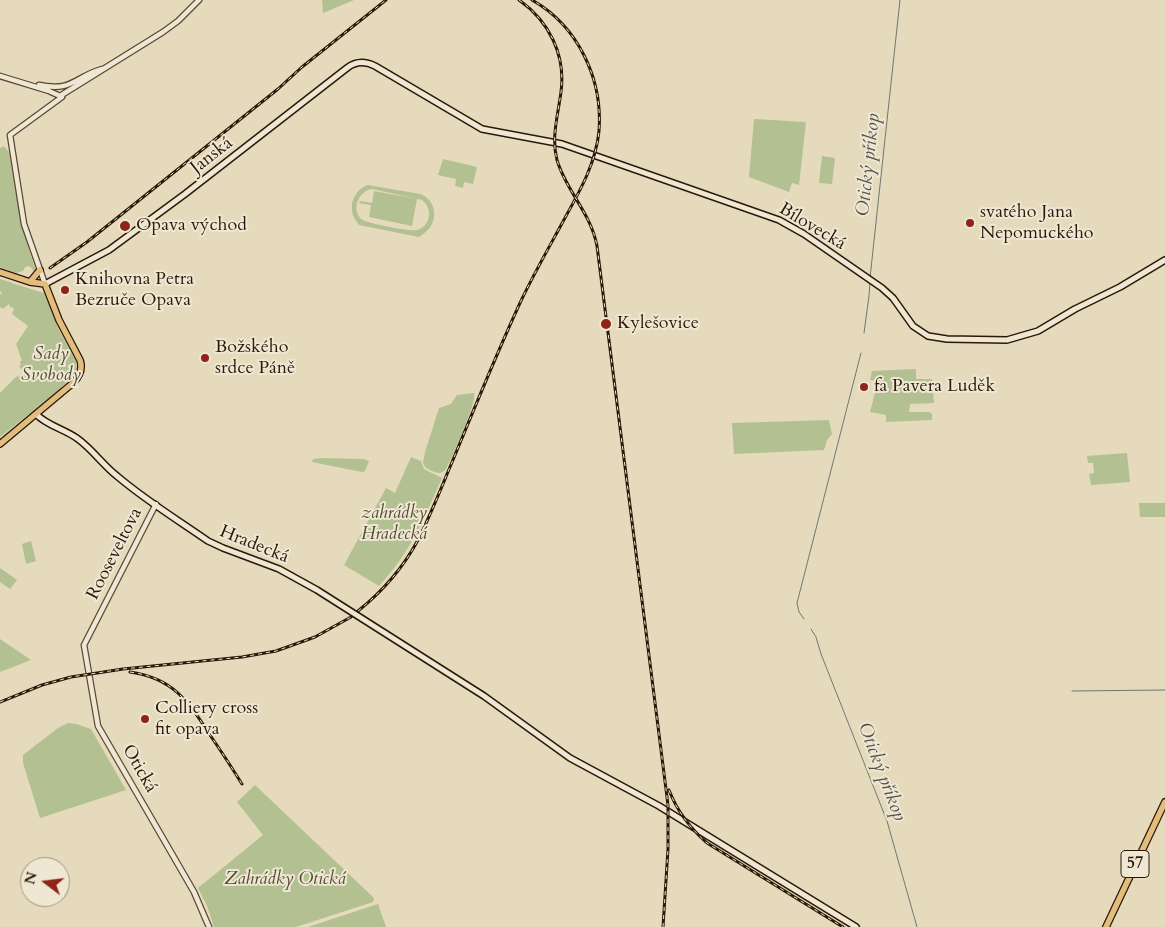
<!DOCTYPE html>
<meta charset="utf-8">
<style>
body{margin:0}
#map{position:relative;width:1165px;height:927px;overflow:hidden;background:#e5dabb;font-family:Cardo,serif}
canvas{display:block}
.north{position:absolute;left:20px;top:857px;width:50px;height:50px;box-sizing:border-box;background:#eee7d3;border:1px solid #a09481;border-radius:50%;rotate:285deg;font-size:14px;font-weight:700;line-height:20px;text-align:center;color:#2c1807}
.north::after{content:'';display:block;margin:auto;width:18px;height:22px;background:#8f2418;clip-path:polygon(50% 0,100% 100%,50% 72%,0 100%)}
</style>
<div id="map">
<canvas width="1165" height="927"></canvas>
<div class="north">N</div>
</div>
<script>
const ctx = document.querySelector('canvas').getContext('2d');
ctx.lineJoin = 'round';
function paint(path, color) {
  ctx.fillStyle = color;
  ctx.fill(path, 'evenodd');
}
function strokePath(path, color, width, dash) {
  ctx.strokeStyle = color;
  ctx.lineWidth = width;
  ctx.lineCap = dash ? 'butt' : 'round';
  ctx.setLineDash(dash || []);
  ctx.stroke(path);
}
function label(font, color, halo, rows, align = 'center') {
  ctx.font = font + ' Cardo,serif';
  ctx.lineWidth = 4;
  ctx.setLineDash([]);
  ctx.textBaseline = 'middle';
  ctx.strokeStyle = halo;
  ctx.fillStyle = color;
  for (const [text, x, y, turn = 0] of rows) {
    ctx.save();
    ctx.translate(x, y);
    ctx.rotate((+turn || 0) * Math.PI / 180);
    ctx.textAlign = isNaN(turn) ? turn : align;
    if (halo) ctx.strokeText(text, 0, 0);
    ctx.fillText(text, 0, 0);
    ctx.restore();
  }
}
const green = new Path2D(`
 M322,0H354L323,13Z
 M754,119L806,122L799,185L792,183L789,192L749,177Z
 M4,146L9,152C16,193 21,231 36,270L34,274L32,268L28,266L25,267L23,271L16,273L0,267V148Z
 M822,156L835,158L832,184L819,183Z
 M443,159L477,167L473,184L464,182L463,188L455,186L456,179L438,175Z
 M368,185L420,194C435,199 439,218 428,230C425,233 421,235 419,237L359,225C357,222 354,218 353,215C349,202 356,189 368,185ZM372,189L422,200C428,205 431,212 428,220C426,225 422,229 417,230C410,232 366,223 361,219C351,208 359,191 372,189Z
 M374,191L417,199L412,226L369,217L371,205L359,203L360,201L372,203Z
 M0,279L13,283L14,285L15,284L44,293L58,328L76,361V371L72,377L52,396L0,437V393L17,376L18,377L22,373V370L19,366L21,365L20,361H22L16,344L28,326L12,314L14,308L10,307L9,304L3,309L0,307V295L2,293L0,291Z
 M916,369V379H932L934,403L910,404L909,412H929L932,414V420L886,422V415L870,412L878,381L870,380L872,371Z
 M474,393C477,403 452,457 446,469C440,477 432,471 425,467L423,463L425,452L439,408L451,404L457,395Z
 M829,420L832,434L827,440L824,450L734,454L732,423Z
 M1127,453L1130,482L1091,485L1089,474L1094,473L1093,463H1088L1087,456Z
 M411,457L421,461L424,469L442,478C424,519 410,553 379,586L344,565L386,488L395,493Z
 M321,458L363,459L369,461L365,471L362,472L312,462L313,459Z
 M1139,503H1165V517H1140Z
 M31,541L36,561L26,564L22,544Z
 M0,568L17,580L10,589L0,582Z
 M0,639L31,660L0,672Z
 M68,723L76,724L91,729L126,790L40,818L23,763V755L58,728Z
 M255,785L373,897L374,899L373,902L296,927H214L207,906L198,888L263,835L237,802Z
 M378,904L386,927H308Z`);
const stream = new Path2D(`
 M870,278L900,0
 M864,333L869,296L870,282
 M804,619L799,612L797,603L861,353
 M811,629L816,637L821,654L887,821L917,927
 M1072,691L1165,690`);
const tertiary = new Path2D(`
 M0,76L49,91L60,96L163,32L178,21L199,0
 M39,85C73,92 74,77 102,69
 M45,284L24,224L10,135L62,97
 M156,504L84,645L98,726L194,892L209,927`);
const secondary = new Path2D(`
 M45,284L109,250L185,194L347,68C356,61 365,61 375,66L482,129L562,144L779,220L804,234L882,288L893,298L913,326L928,336L947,339L1007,340L1038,331L1075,309L1120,287L1165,260
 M36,414C47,426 65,429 78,439C93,450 103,465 117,476C145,500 178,520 208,541L223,548L279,569L317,590L484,696L570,758L659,806L856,927`);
const primary = new Path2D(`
 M0,272L30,282L45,284L59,320L80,360C83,369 80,376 73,383L0,444
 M30,282L40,270
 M1106,927L1165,802`);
const rail = new Path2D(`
 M519,0C549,21 566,55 561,92C558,115 551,137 557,160C566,191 591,213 597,246L668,805V849L663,927
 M50,268L87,242L278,89L302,67L386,0
 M358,611C383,591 403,568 418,540C430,516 440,491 450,467C473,412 495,357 520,303C534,273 551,244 566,216C581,189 596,162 599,131C603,79 578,26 532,0
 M130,672C173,678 188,701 210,735C221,751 232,768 242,784
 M0,702L42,685L71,677L123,669L242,657L276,651L315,637L351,617
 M669,790C677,811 690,828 707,843L843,927`);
const markers = [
 [970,223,5,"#8f2418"],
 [125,226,6,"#8f2418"],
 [65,290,5,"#8f2418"],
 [606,324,6,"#8f2418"],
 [205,358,5,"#8f2418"],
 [864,387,5,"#8f2418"],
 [145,719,5,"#8f2418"]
];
const shields = [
 [1135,864,28]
];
const shieldNames = [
 ["57",1135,864]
];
const streetNames = [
 ["Janská",212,156,-38],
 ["Bílovecká",812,227,31],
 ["Hradecká",254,545,22],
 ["Rooseveltova",115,554,-63],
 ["Otická",139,769,60]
];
const poiNames = [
 ["svatého Jana",980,213],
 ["Nepomuckého",980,234],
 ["Opava východ",136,226],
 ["Knihovna Petra",75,280],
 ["Bezruče Opava",75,301],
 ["Kylešovice",617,324],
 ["Božského",215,348],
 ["srdce Páně",215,369],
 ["fa Pavera Luděk",874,387],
 ["Colliery cross",155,709],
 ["fit opava",155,730]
];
const parkNames = [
 ["Sady",51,355],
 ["Svobody",51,376],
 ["zahrádky",394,514],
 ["Hradecká",394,535],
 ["Zahrádky Otická",285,880]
];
const waterNames = [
 ["Otický příkop",869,165,-84],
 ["Otický příkop",881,772,69]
];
paint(green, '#b2c092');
strokePath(stream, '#6d7872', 1);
strokePath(tertiary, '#5a4834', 7);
strokePath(secondary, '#2c1807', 8);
strokePath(primary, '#2c1807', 8);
strokePath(tertiary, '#eee7d3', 4.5);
strokePath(secondary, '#eee7d3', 5);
strokePath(primary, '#e2bd7e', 5.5);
strokePath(rail, '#2c1807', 3);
strokePath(rail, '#eee7d3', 1, [4]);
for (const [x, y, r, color] of markers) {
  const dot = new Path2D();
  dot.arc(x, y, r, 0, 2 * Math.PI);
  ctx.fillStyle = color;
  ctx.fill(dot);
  strokePath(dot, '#eee7d3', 2);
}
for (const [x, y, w] of shields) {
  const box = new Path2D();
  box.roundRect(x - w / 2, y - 13.5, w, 27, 4);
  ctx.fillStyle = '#eee7d3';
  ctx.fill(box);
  strokePath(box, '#2c1807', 1);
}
label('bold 16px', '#2c1807', null, shieldNames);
label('18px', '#2c1807', '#eee7d3', streetNames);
label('18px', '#2c1807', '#eee7d3', poiNames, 'left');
label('italic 18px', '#544a31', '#eee7d3', parkNames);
label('italic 19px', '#525046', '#eee7d3', waterNames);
</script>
